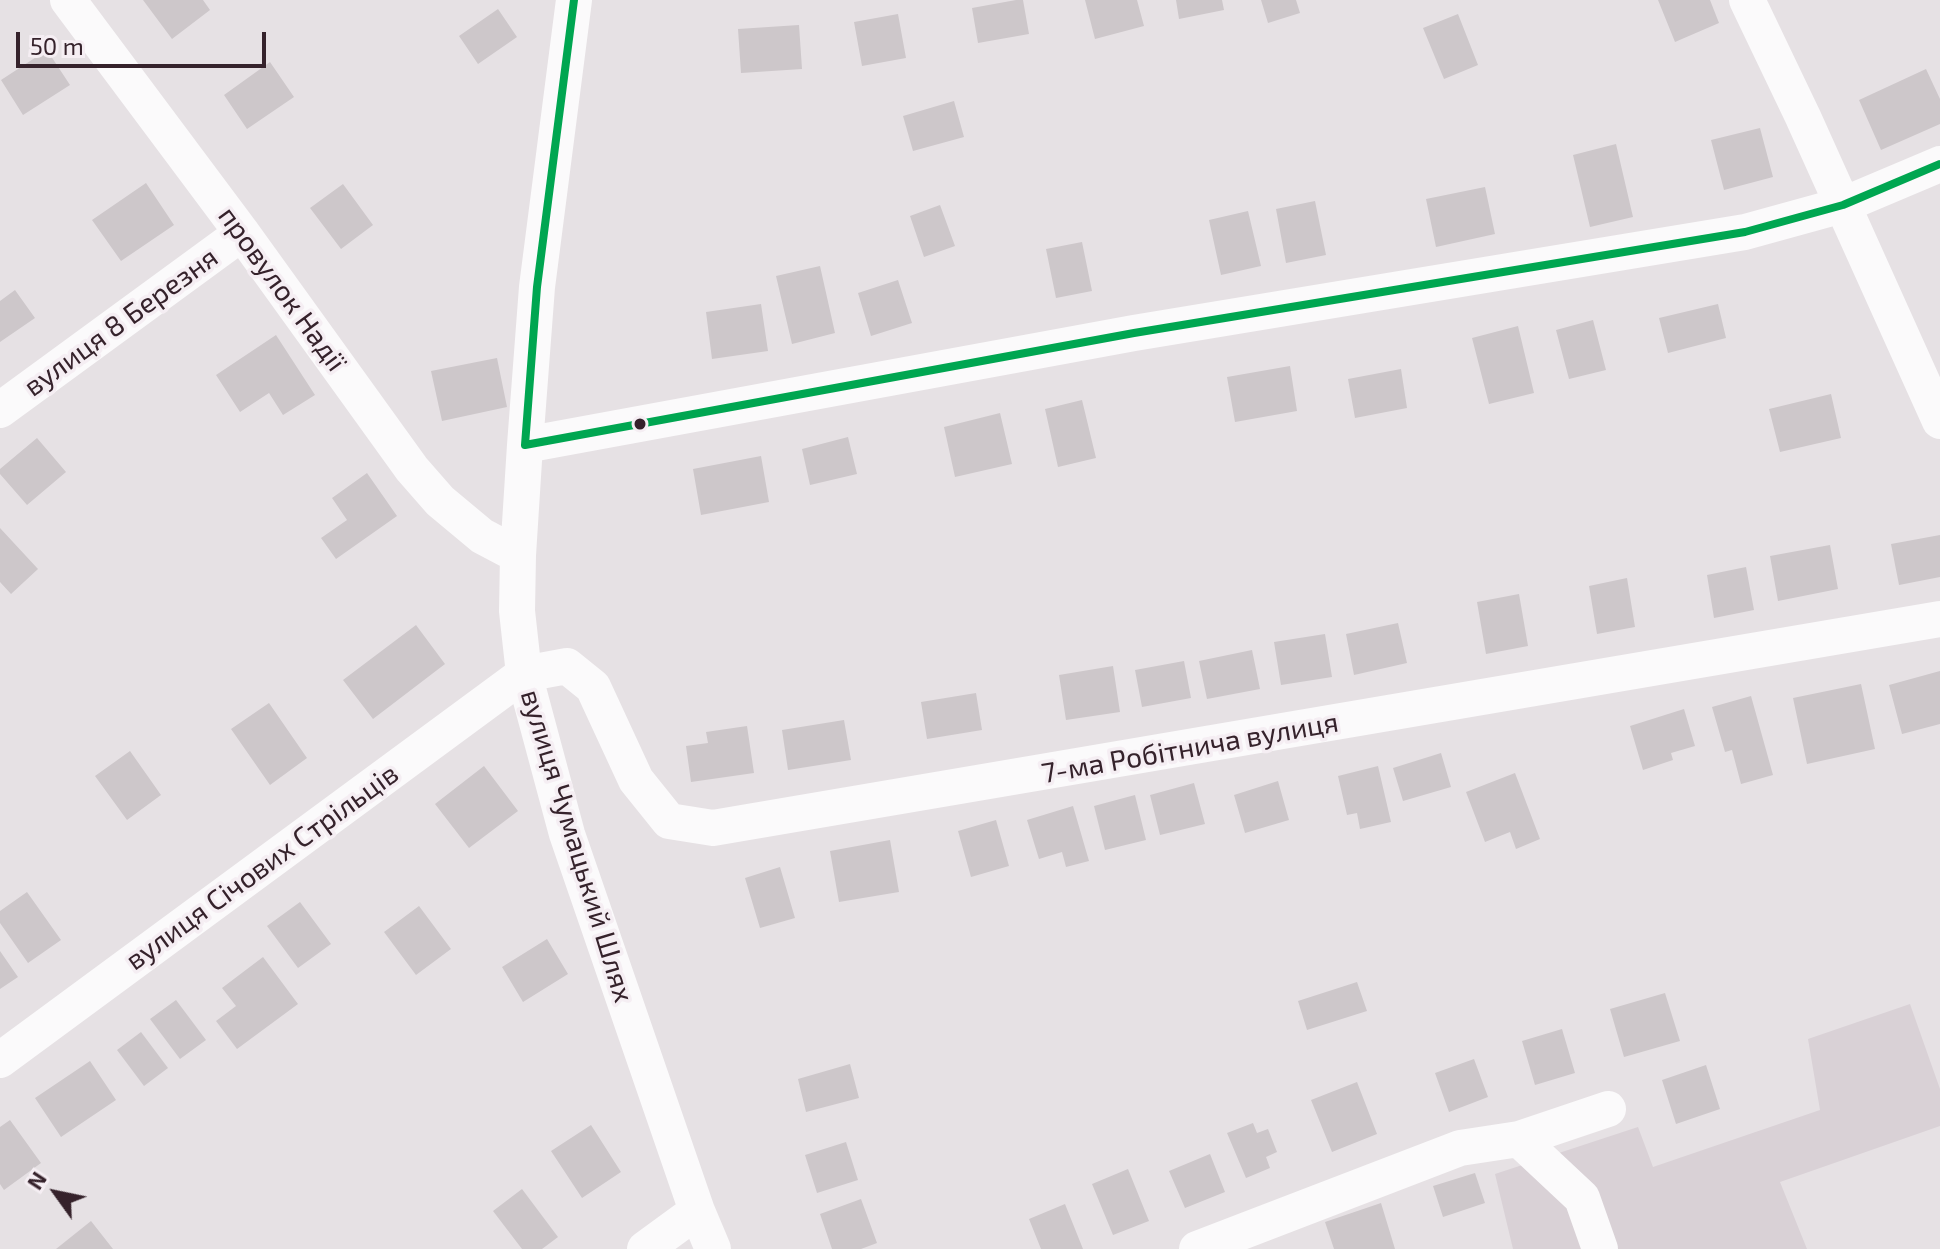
<!DOCTYPE html>
<meta charset="utf-8">
<style>
body{margin:0}
#map{position:relative;width:1940px;height:1249px;overflow:hidden;background:#e6e1e4;font-family:"Exo 2",sans-serif}
canvas{display:block}
.north{position:absolute;left:16px;top:1153px;width:80px;height:80px;-webkit-text-stroke:6px #f5eef3;paint-order:stroke;rotate:303deg;font-size:22px;font-weight:700;line-height:32px;text-align:center;color:#35222b}
.north::after{content:'';display:block;margin:auto;width:28px;height:36px;background:#35222b;clip-path:polygon(50% 0,100% 100%,50% 72%,0 100%)}
.scale{position:absolute;left:16px;top:32px;width:250px;height:36px;box-sizing:border-box;border:4px solid #35222b;border-top:0;padding-left:10px;font-size:24px;line-height:28px;white-space:nowrap;color:#35222b;-webkit-text-stroke:6px #f5eef3;paint-order:stroke}
</style>
<div id="map">
<canvas width="1940" height="1249"></canvas>
<div class="north">N</div>
<div class="scale">50 m</div>
</div>
<script>
const ctx = document.querySelector('canvas').getContext('2d');
ctx.lineJoin = 'round';
function paint(path, color) {
  ctx.fillStyle = color;
  ctx.fill(path, 'evenodd');
}
function strokePath(path, color, width, dash) {
  ctx.strokeStyle = color;
  ctx.lineWidth = width;
  ctx.lineCap = dash ? 'butt' : 'round';
  ctx.setLineDash(dash || []);
  ctx.stroke(path);
}
function label(font, color, halo, rows, align = 'center') {
  ctx.font = font + ' "Exo 2",sans-serif';
  ctx.lineWidth = 7;
  ctx.setLineDash([]);
  ctx.textBaseline = 'middle';
  ctx.strokeStyle = halo;
  ctx.fillStyle = color;
  for (const [text, x, y, turn = 0] of rows) {
    ctx.save();
    ctx.translate(x, y);
    ctx.rotate((+turn || 0) * Math.PI / 180);
    ctx.textAlign = isNaN(turn) ? turn : align;
    if (halo) ctx.strokeText(text, 0, 0);
    ctx.fillText(text, 0, 0);
    ctx.restore();
  }
}
const built = new Path2D(`
 M1910,1004L1940,1089V1126L1780,1182L1807,1249H1513L1495,1174L1638,1127L1653,1167L1820,1110L1808,1039Z`);
const building = new Path2D(`
 M143,0H203L210,10L172,39Z
 M1016,0H1023L1029,34L978,43L972,8Z
 M1085,0H1137L1144,26L1095,39Z
 M1176,0H1222L1224,10L1179,19Z
 M1261,0H1296L1300,13L1268,23Z
 M1658,0H1710L1719,23L1675,42Z
 M498,9L517,37L478,64L459,36Z
 M898,14L906,58L862,66L854,22Z
 M1458,14L1478,65L1444,79L1423,28Z
 M799,25L802,69L741,73L738,29Z
 M47,50L70,85L23,115L1,80Z
 M270,62L294,97L247,129L224,95Z
 M1926,69L1940,99V124L1881,150L1859,100Z
 M954,101L964,137L913,151L903,116Z
 M1760,128L1773,177L1724,190L1711,140Z
 M1616,144L1633,217L1590,227L1573,155Z
 M146,183L174,225L121,261L92,220Z
 M343,184L373,225L341,249L310,208Z
 M1485,187L1495,234L1436,247L1426,199Z
 M1315,201L1326,255L1286,263L1276,209Z
 M940,205L955,246L924,257L910,216Z
 M1248,211L1261,266L1221,275L1209,220Z
 M1082,242L1092,291L1056,298L1046,249Z
 M820,266L835,333L792,344L776,276Z
 M898,280L912,323L871,336L858,293Z
 M15,290L35,318L0,342V301Z
 M761,304L768,351L712,359L706,312Z
 M1718,304L1726,338L1668,353L1659,318Z
 M1593,320L1606,370L1569,379L1556,330Z
 M1518,326L1534,393L1489,404L1472,338Z
 M276,335L315,395L283,415L269,393L240,412L216,375Z
 M497,358L507,407L442,421L431,371Z
 M1290,366L1297,411L1235,422L1227,377Z
 M1401,369L1407,408L1355,418L1348,379Z
 M1831,394L1841,438L1780,452L1769,409Z
 M1082,400L1096,458L1058,467L1045,409Z
 M1000,413L1012,464L955,477L944,427Z
 M848,437L857,474L810,485L802,449Z
 M37,438L66,472L27,505L0,474V469Z
 M761,456L769,502L701,515L693,469Z
 M367,473L397,516L336,559L321,538L347,520L332,498Z
 M0,528L38,569L11,594L0,582Z
 M1940,535V577L1899,585L1891,544Z
 M1830,545L1838,589L1778,601L1770,556Z
 M1746,567L1754,610L1714,618L1707,575Z
 M1627,578L1635,627L1597,634L1589,586Z
 M1519,594L1528,646L1486,654L1477,602Z
 M1398,623L1407,663L1354,675L1346,634Z
 M416,625L445,664L373,719L343,680Z
 M1325,634L1332,677L1281,685L1274,642Z
 M1252,650L1260,689L1207,699L1199,661Z
 M1184,661L1191,698L1142,707L1135,670Z
 M1113,666L1120,712L1066,720L1059,675Z
 M1940,671V724L1902,734L1889,685Z
 M1861,684L1875,749L1807,764L1793,698Z
 M976,693L982,730L927,739L921,702Z
 M1751,696L1773,775L1741,784L1732,750L1725,752L1712,707Z
 M269,703L307,758L270,785L231,729Z
 M1684,709L1695,746L1671,753L1673,760L1643,770L1630,726Z
 M844,720L851,760L788,770L782,730Z
 M747,726L754,773L691,782L686,746L708,743L706,732Z
 M130,751L161,795L127,820L95,776Z
 M1441,753L1451,787L1403,801L1393,768Z
 M484,766L518,811L469,848L435,804Z
 M1378,766L1391,822L1360,829L1357,813L1347,815L1338,776Z
 M1515,773L1540,839L1516,849L1510,832L1485,842L1466,792Z
 M1278,781L1289,820L1245,833L1234,795Z
 M1194,783L1205,824L1160,835L1150,795Z
 M1135,795L1146,840L1105,850L1094,806Z
 M1073,806L1089,861L1066,867L1062,852L1039,859L1027,820Z
 M996,820L1009,866L971,877L958,831Z
 M890,840L899,892L839,902L830,851Z
 M780,867L795,918L760,928L745,878Z
 M27,892L61,940L28,963L0,923V911Z
 M300,902L331,944L298,968L267,926Z
 M419,906L451,949L416,975L384,932Z
 M547,939L568,974L523,1002L502,967Z
 M0,951L18,977L0,989Z
 M263,957L298,1004L237,1049L216,1021L236,1006L222,988Z
 M1357,982L1367,1011L1307,1030L1298,1001Z
 M1665,993L1680,1041L1624,1057L1610,1009Z
 M176,1000L206,1040L180,1059L150,1019Z
 M1562,1029L1575,1073L1535,1085L1522,1041Z
 M141,1032L168,1068L144,1086L117,1050Z
 M1474,1059L1488,1097L1449,1112L1435,1073Z
 M90,1061L116,1100L61,1137L35,1098Z
 M850,1064L859,1098L806,1112L798,1079Z
 M1706,1065L1720,1109L1676,1124L1662,1080Z
 M1357,1082L1377,1134L1332,1152L1311,1100Z
 M10,1120L41,1163L4,1190L0,1184V1127Z
 M1253,1123L1257,1133L1268,1129L1277,1152L1266,1157L1270,1168L1246,1178L1227,1133Z
 M591,1125L621,1172L582,1198L551,1151Z
 M846,1142L858,1180L817,1193L805,1155Z
 M1210,1154L1225,1192L1185,1208L1169,1171Z
 M1128,1169L1149,1221L1113,1235L1092,1184Z
 M1475,1173L1485,1203L1443,1217L1433,1186Z
 M522,1189L558,1237L542,1249H522L493,1211Z
 M861,1199L877,1243L861,1249H832L820,1214Z
 M1381,1203L1395,1249H1334L1325,1222Z
 M1065,1204L1083,1249H1041L1029,1219Z
 M91,1221L113,1249H56Z`);
const minor = new Path2D(`
 M68,0L242,233L412,469L440,501L482,536L518,555
 M574,0L537,287L525,445L518,555L517,611L524,674L567,834L697,1211L713,1249
 M1747,0L1803,117L1940,421
 M0,410L242,233
 M525,445L1134,333L1745,232L1843,205L1940,164
 M0,1060L524,674L567,666L593,687L636,780L669,821L713,828L1940,619
 M1519,1139L1582,1198L1600,1249
 M645,1249L697,1211
 M1197,1249L1460,1148L1519,1139L1608,1109`);
const bus1 = new Path2D(`
 M574,0L537,287L525,445L1134,333L1745,232L1843,205L1940,164`);
const markers = [
 [640,424,7,"#35222b"]
];
const streetNames = [
 ["провулок Надії",282,289,54],
 ["вулиця 8 Березня",121,322,-36],
 ["7-ма Робітнича вулиця",1190,748,-10],
 ["вулиця Чумацький Шлях",577,846,73],
 ["вулиця Січових Стрільців",262,867,-36]
];
paint(built, '#d9d1d6');
paint(building, '#cdc7ca');
strokePath(minor, '#fbfafb', 36);
strokePath(bus1, '#00a651', 8);
for (const [x, y, r, color] of markers) {
  const dot = new Path2D();
  dot.arc(x, y, r, 0, 2 * Math.PI);
  ctx.fillStyle = color;
  ctx.fill(dot);
  strokePath(dot, '#f5eef3', 3);
}
label('28px', '#35222b', '#f5eef3', streetNames);
</script>
